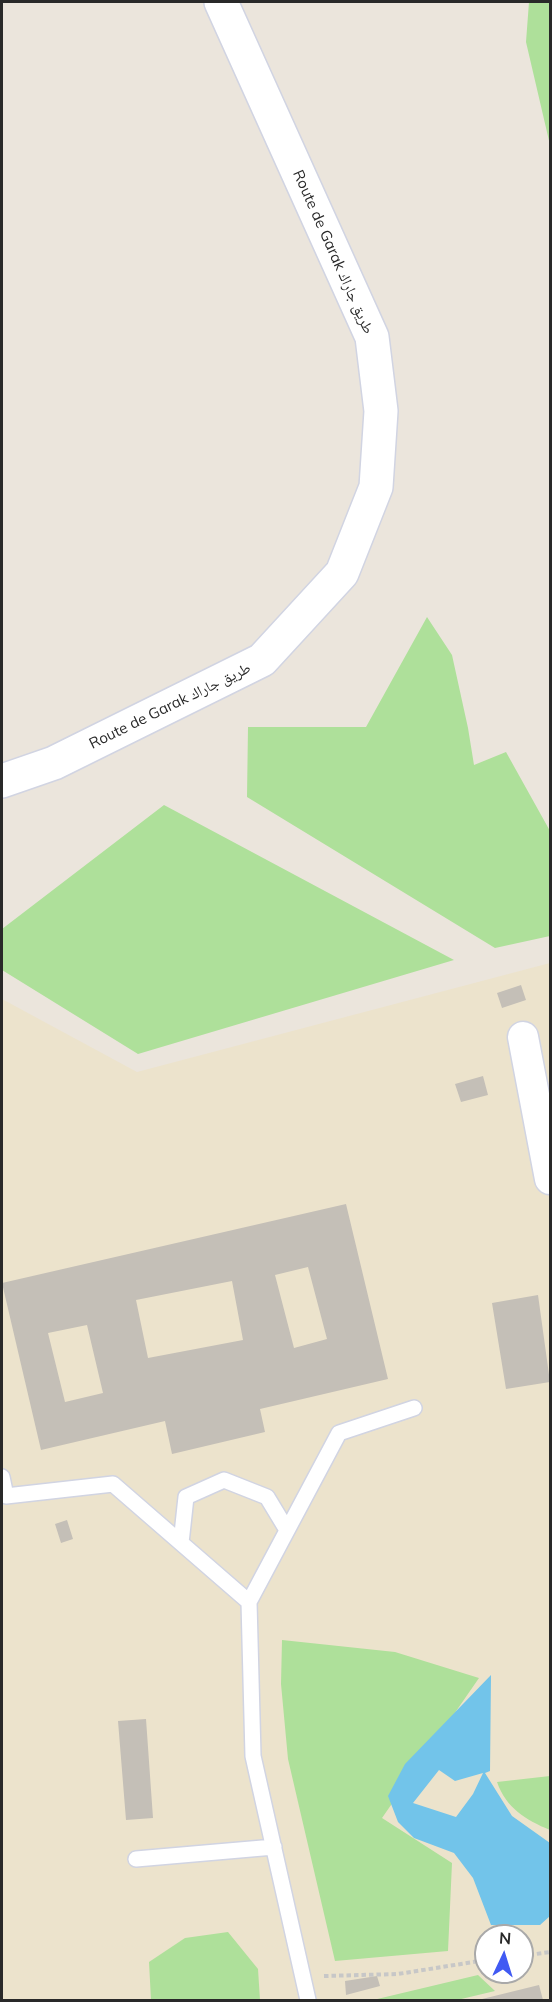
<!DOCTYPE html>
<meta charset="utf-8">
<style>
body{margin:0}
#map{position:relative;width:552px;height:2002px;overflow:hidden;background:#ebe5dc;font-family:Mulish,sans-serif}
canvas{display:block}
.frame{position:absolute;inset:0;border:3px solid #292929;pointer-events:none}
.north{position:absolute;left:474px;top:1924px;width:60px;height:60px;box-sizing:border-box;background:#fff;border:2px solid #a9a9a9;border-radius:50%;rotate:4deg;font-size:16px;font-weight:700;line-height:24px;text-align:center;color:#292929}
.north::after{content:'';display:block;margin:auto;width:21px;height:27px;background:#415af3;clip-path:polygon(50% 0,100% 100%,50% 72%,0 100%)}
</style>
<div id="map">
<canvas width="552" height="2002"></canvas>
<div class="frame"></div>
<div class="north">N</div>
</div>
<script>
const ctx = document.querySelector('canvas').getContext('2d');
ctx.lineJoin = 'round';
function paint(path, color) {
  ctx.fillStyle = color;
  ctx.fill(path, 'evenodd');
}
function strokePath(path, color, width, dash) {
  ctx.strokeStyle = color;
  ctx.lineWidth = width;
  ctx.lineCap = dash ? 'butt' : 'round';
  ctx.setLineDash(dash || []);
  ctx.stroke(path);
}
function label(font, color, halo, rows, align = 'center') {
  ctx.font = font + ' Mulish,"Noto Naskh Arabic",sans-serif';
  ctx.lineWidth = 4.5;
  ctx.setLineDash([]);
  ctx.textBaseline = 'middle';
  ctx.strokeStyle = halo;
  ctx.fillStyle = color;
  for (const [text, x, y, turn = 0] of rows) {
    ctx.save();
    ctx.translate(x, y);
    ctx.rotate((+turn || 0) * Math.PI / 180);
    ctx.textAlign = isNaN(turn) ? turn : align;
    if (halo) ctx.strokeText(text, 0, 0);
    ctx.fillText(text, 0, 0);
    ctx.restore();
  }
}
const education = new Path2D(`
 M550,963V2000H2V999L137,1072ZM486,1936H522V1972H486Z`);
const green = new Path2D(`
 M529,2H550V145L526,42Z
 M427,617L452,655L468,728L474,765L506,752L550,831V936L495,948L247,797L248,727H366Z
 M164,805L454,960L138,1054L2,970V929Z
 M282,1640L395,1652L479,1678L382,1818L452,1863L448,1951L335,1961L288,1759L281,1684Z
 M550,1776V1830C526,1820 506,1808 497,1782Z
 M228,1932L258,1969L260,2000H151L149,1962L185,1938Z
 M478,1975L495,1991L457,2000H373Z`);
const water = new Path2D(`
 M491,1675L490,1771L485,1773L512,1816L550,1843V1916L540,1925H491L473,1878L454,1853L414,1838L398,1822L388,1796L405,1764ZM439,1770L455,1781L483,1773L473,1794L456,1817L413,1803Z`);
const building = new Path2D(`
 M521,985L526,1000L502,1008L497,993Z
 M483,1076L488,1095L461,1102L455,1084Z
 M346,1204L388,1379L260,1409L265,1432L172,1454L165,1421L41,1450L2,1283ZM308,1267L327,1339L294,1348L275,1275ZM232,1281L243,1340L148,1358L136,1300ZM87,1325L103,1393L65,1402L48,1333Z
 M538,1295L550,1382L506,1389L492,1303Z
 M67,1520L73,1539L61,1543L55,1524Z
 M146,1719L153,1818L126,1820L118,1721Z
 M377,1976L380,1986L346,1995L345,1981Z
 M539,1985L543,2000H478Z`);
const path = new Path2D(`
 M522,1956L550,1952
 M324,1976L398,1974L486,1960`);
const lane = new Path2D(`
 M2,1477L6,1496L113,1484L249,1602
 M181,1543L186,1497L224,1480L267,1497L287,1530
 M136,1859L274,1847
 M308,2000L253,1756L249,1602L339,1433L414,1408`);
const street = new Path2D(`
 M523,1037L550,1179`);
const secondary = new Path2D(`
 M2,781L54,763L262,660L342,573L376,487L381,411L372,337L221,2`);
const streetNames = [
 ["Route de Garak طريق جاراك",333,252,66],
 ["Route de Garak طريق جاراك",170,706,-26]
];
paint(education, '#ece3cc');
paint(green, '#aee09a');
paint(water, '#72c4ea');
paint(building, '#c4bfb7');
strokePath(lane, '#d1d4e2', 18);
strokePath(street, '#d1d4e2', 33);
strokePath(secondary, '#d1d4e2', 36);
strokePath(path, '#c7c7c7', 4, [4.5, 3]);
strokePath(lane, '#fff', 15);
strokePath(street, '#fff', 30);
strokePath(secondary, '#fff', 33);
label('15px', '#292929', '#fff', streetNames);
</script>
